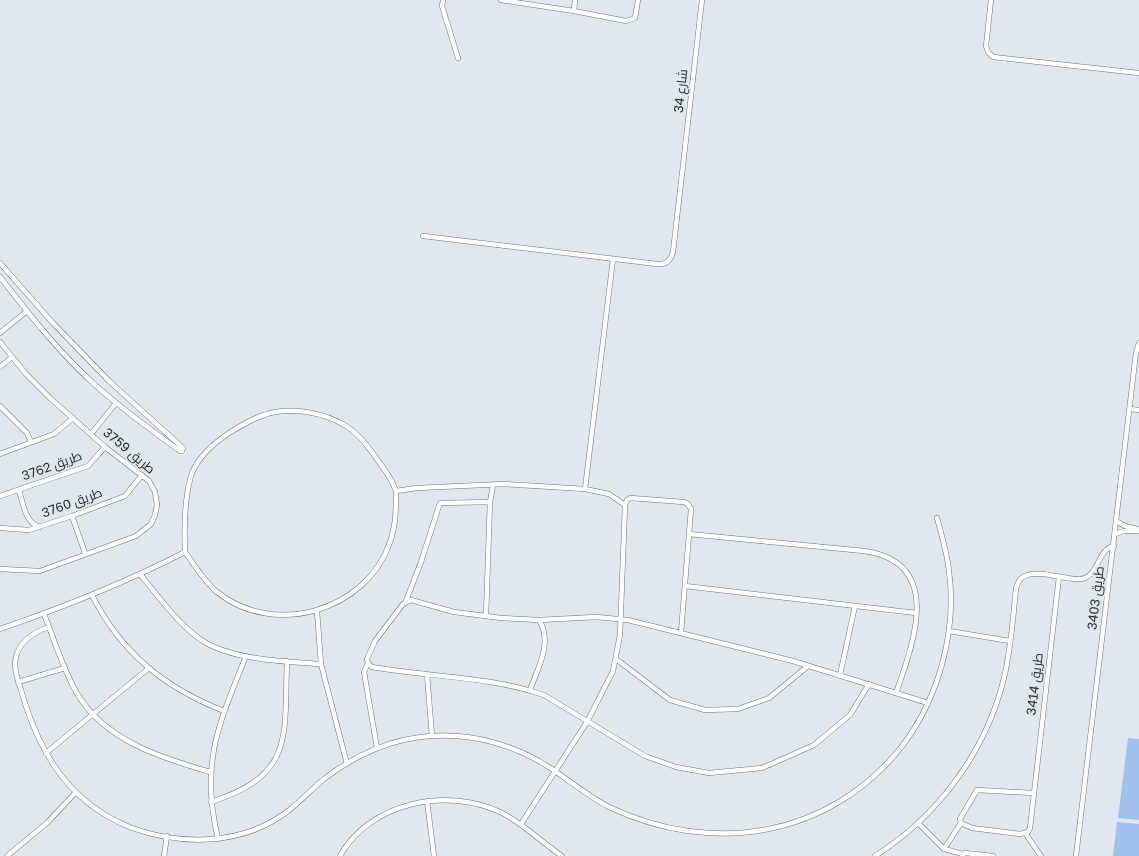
<!DOCTYPE html>
<meta charset="utf-8">
<style>
body{margin:0}
canvas{display:block;background:#e1e7ef}
</style>
<canvas width="1139" height="856"></canvas>
<script>
const ctx = document.querySelector('canvas').getContext('2d');
ctx.lineJoin = 'round';
function paint(path, color) {
  ctx.fillStyle = color;
  ctx.fill(path, 'evenodd');
}
function strokePath(path, color, width, dash) {
  ctx.strokeStyle = color;
  ctx.lineWidth = width;
  ctx.lineCap = dash ? 'butt' : 'round';
  ctx.setLineDash(dash || []);
  ctx.stroke(path);
}
function label(font, color, halo, rows, align = 'center') {
  ctx.font = font + ' "Golos Text",Cairo,sans-serif';
  ctx.lineWidth = 4;
  ctx.setLineDash([]);
  ctx.textBaseline = 'middle';
  ctx.strokeStyle = halo;
  ctx.fillStyle = color;
  for (const [text, x, y, turn = 0] of rows) {
    ctx.save();
    ctx.translate(x, y);
    ctx.rotate((+turn || 0) * Math.PI / 180);
    ctx.textAlign = isNaN(turn) ? turn : align;
    if (halo) ctx.strokeText(text, 0, 0);
    ctx.fillText(text, 0, 0);
    ctx.restore();
  }
}
const green = new Path2D(`
 M1128,738L1139,739V820L1118,818Z
 M1117,822L1139,824V856H1113Z`);
const minor = new Path2D(`
 M443,0L442,6L458,58
 M501,0L574,11L626,21L635,18L638,0
 M991,0L986,46L988,52L993,57L1139,73
 M574,11L575,0
 M423,236L657,264C666,265 671,260 673,252L702,0
 M0,263L52,322L109,381L183,448L182,451H180C150,429 120,408 93,383C58,351 29,314 0,277
 M0,333L27,311
 M0,342L26,374L51,399L105,447L149,481L155,492L157,505L155,515L151,524L136,536L40,571L0,569
 M0,367L12,357
 M0,406L27,433L31,442
 M1130,409L1139,410
 M91,434L116,403
 M0,454L54,434L73,418
 M585,489L613,259
 M19,490C23,503 25,523 40,527
 M0,496L88,466L105,447
 M72,516L85,553
 M1116,521L1125,526L1137,529
 M0,528L29,530L72,516L125,496L142,475
 M689,534L864,551C944,562 914,642 896,693
 M1115,534L1124,531H1139
 M185,552C195,566 204,581 217,592C274,638 367,611 390,542C396,525 396,508 396,491
 M140,574C159,597 182,630 208,644C239,660 287,662 321,664
 M685,586L916,613
 M92,595C121,653 165,688 224,711
 M406,601L421,562L440,503L490,502
 M317,611L321,664L347,764
 M44,614C55,641 63,670 78,695C106,741 162,758 210,772
 M486,616L490,502L493,485
 M49,627C34,632 20,640 16,657C13,668 18,680 21,690C32,729 49,768 80,796C94,809 114,821 132,828C183,846 244,845 288,811C301,801 312,789 324,779C355,755 391,739 430,736C473,733 516,745 552,769C571,782 588,796 609,807C712,856 830,838 903,745C939,697 957,631 949,571C947,553 942,536 937,518
 M0,629C64,607 125,583 185,552C184,527 184,497 192,473C199,456 214,443 229,433C240,426 251,419 264,415C290,406 323,412 346,426C360,435 370,449 379,462C386,471 392,480 396,491L417,488L504,484L585,489L609,494L625,505
 M949,631L1010,641
 M616,659L670,700L705,710L738,709L769,698L808,666
 M368,663L364,672L377,748
 M427,674L432,736
 M840,675L855,606
 M18,682L65,668
 M869,684L850,715L814,745L762,768L709,773L676,767L645,756L544,695C488,676 429,677 372,667L368,663L367,659L375,641L403,604L411,600L454,612L501,618L539,620L596,617L628,620L793,661L928,703
 M530,690C538,668 553,642 539,620
 M46,753L149,668
 M1033,793L977,790L960,819L961,823L972,828L1020,834L1028,832L1030,828L1059,577
 M427,801L434,856
 M211,802C295,775 284,737 287,661
 M918,823L944,849L963,854
 M521,824L587,722L613,671L620,635L625,505L627,500L630,498L684,502L688,504L691,509L681,633
 M1025,833L1041,856
 M218,839C200,763 218,726 246,656
 M944,849L961,823
 M962,855L965,853L993,856
 M7,856L47,823L76,792
 M164,856L167,836
 M340,856C370,802 447,787 500,812C523,823 541,842 562,856
 M875,856C938,816 986,752 1004,678C1011,649 1013,618 1016,588C1018,583 1019,578 1025,576C1037,569 1065,580 1080,579C1099,578 1097,549 1114,546
 M1076,856L1136,353L1139,343`);
const streetNames = [
 ["شارع 34",681,91,-84],
 ["طريق 3759",129,451,40],
 ["طريق 3762",52,466,-20],
 ["طريق 3760",72,503,-20],
 ["طريق 3403",1096,598,-83],
 ["طريق 3414",1035,684,-83]
];
paint(green, '#a1c0eb');
strokePath(minor, '#6e7279', 5.5);
strokePath(minor, '#fff', 4.5);
label('13px', '#2d2f32', '#e1e7ef', streetNames);
</script>
